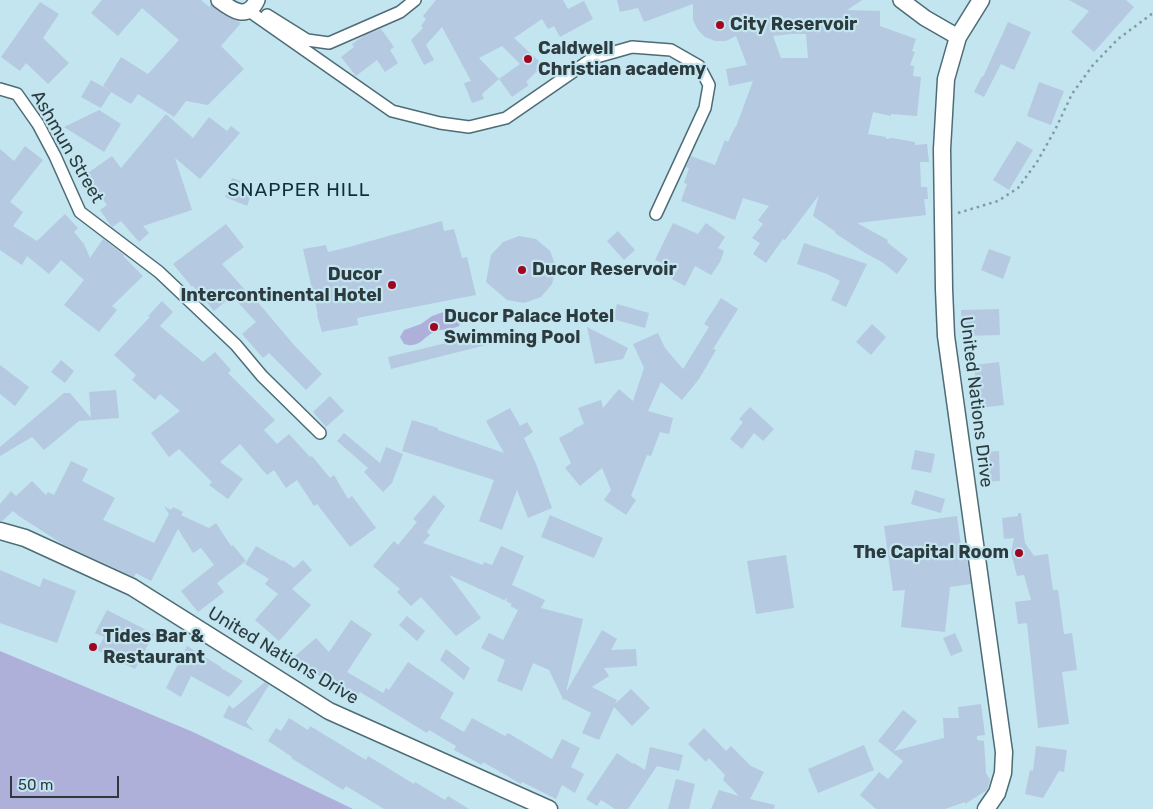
<!DOCTYPE html>
<style>
body{margin:0}
#map{position:relative;width:1153px;height:809px;overflow:hidden;background:#c2e5f0;font-family:Rubik,sans-serif}
canvas{display:block}
.scale{position:absolute;left:10px;top:776px;width:109px;height:22px;box-sizing:border-box;border:2px solid #2d3b3f;border-top:0;padding-left:6px;font-size:15px;line-height:18px;white-space:nowrap;color:#2d3b3f;-webkit-text-stroke:4px #c2e5f0;paint-order:stroke}
</style>
<div id="map">
<canvas width="1153" height="809"></canvas>
<div class="scale">50 m</div>
</div>
<script>
const ctx = document.querySelector('canvas').getContext('2d');
ctx.lineJoin = 'round';
function paint(path, color) {
  ctx.fillStyle = color;
  ctx.fill(path, 'evenodd');
}
function strokePath(path, color, width, dash) {
  ctx.strokeStyle = color;
  ctx.lineWidth = width;
  ctx.lineCap = dash ? 'butt' : 'round';
  ctx.setLineDash(dash || []);
  ctx.stroke(path);
}
function label(font, color, halo, rows, align = 'center') {
  ctx.font = font + ' Rubik,sans-serif';
  ctx.lineWidth = 4.5;
  ctx.setLineDash([]);
  ctx.textBaseline = 'middle';
  ctx.strokeStyle = halo;
  ctx.fillStyle = color;
  for (const [text, x, y, turn = 0] of rows) {
    ctx.save();
    ctx.translate(x, y);
    ctx.rotate((+turn || 0) * Math.PI / 180);
    ctx.textAlign = isNaN(turn) ? turn : align;
    if (halo) ctx.strokeText(text, 0, 0);
    ctx.fillText(text, 0, 0);
    ctx.restore();
  }
}
const water = new Path2D(`
 M449,310L458,311L462,318L459,326C451,330 441,328 432,333C426,336 420,345 412,345C409,346 407,344 404,344L400,337L404,330L421,324L432,316Z
 M0,651L193,732L353,809H0Z`);
const building = new Path2D(`
 M102,0H201L209,7L211,4L224,15L241,23L221,46L244,69L208,105L186,101L174,117L138,94L131,104L111,92L101,108L81,97L91,80L111,91L103,86L121,57L148,74L179,40L142,8L118,36L91,13Z
 M436,0H563L568,9L584,1L593,19L560,37L554,26L548,29L542,19L514,38L543,65L526,82L529,85L512,97L499,79L482,94L484,99L472,103L464,83L471,81L442,27L426,45L434,60L424,65L411,40L423,28L421,26L426,19L423,16ZM502,46L520,64L499,79L479,58Z
 M617,0H862L847,10L880,11V26L916,39L912,51L915,52L910,65L914,66L913,76L921,77L917,116L891,114V116L873,112L868,134L886,137V139L892,138L915,142V145L927,144L929,162H920L921,187H927L928,199H924L926,215L857,223L888,240L887,242L908,259L897,274L882,262L865,253L835,233L836,232L813,216L819,195L785,240L783,239L766,263L753,254L760,243L752,238L763,224L758,220L769,206L743,198L735,220L681,201L687,184L684,183L689,168L686,167L691,156L715,165L725,140L728,142L735,127H736L753,81L729,86L726,69L747,65L736,36L726,41H715L705,37L698,30L693,20V4L644,22L638,8L620,12ZM791,34H806L808,58H781L773,36Z
 M1069,0H1126L1134,7L1094,52L1071,32L1089,11Z
 M40,2L59,14L43,38L69,63L48,84L26,63L20,71L1,57Z
 M1008,22L1031,32L1014,70L1001,64L984,97L974,92L982,76L983,77Z
 M381,29L394,47L390,50L398,63L385,72L377,60L356,76L341,57L354,47L352,44L365,35Z
 M1039,82L1064,91L1051,125L1027,116Z
 M99,110L121,124L104,152L64,127Z
 M166,114L193,138L209,117L227,131L231,126L240,133L200,179L175,158L192,210L143,226L149,233L139,242L121,221L112,227L100,210L107,205L85,175L112,156L121,168Z
 M1017,141L1033,150L1009,190L993,180Z
 M25,146L43,160L10,202L23,212L13,226L37,241L65,214L78,228L74,232L84,244L90,258L103,239L124,255L123,256L143,276L112,306L117,310L99,332L64,305L84,280L61,260L49,274L27,256L22,265L0,250V149L14,161Z
 M232,178L254,186L247,206L225,197Z
 M442,221L444,231L454,229L462,258L467,257L476,295L357,318L358,325L322,332L317,315H318L303,249L326,245L328,252L349,247Z
 M673,223L698,234L706,223L725,237L718,248L724,251L720,262L711,275L695,266L685,286L672,279L677,270L655,260Z
 M226,224L244,247L222,264L246,291L247,290L261,306L294,345L322,374L306,390L269,353L263,358L242,334L256,322L232,296L214,311L193,286L192,287L173,264Z
 M618,231L635,250L624,260L607,241Z
 M519,236L536,239L550,251L556,267L552,284L541,297L524,303L507,300L486,282L491,255L503,242Z
 M804,243L867,264L846,307L831,300L840,281L827,274L797,264Z
 M989,249L1011,257L1003,279L981,270Z
 M721,298L738,309L713,349L716,350L699,379L682,400L661,382L648,411L673,418L669,434L660,432L651,456L647,455L631,496L636,500L626,515L604,500L611,490L602,468L580,486L565,468L571,463L559,438L574,430L573,429L584,424L578,408L601,400L603,408L619,389L633,401L644,368L633,344L658,333L665,348L683,369L709,327L704,324Z
 M162,301L173,312L160,326L203,362L215,352L231,370L228,373L275,420L264,430L277,444L289,434L310,457L312,456L330,478L334,475L348,499L352,496L376,528L350,547L317,504L314,506L297,480L286,488L274,470L267,475L240,444L220,462L243,479L228,499L209,485L212,482L179,449L169,457L151,433L180,411L160,394L155,400L132,380L136,375L114,355L150,317L148,316Z
 M617,304L649,313L645,328L613,319Z
 M999,309L1000,335L962,336L961,310Z
 M872,324L886,337L871,355L856,342Z
 M587,327L628,348L623,359L595,364Z
 M500,330L502,341L391,369L388,357Z
 M61,360L74,371L65,383L51,372Z
 M999,362L1004,405L979,408L974,365Z
 M0,365L29,387L15,406L0,394Z
 M116,390L119,418L79,421L44,450L32,437L0,456V447L64,393H70L91,418L89,392Z
 M330,396L344,411L326,427L313,412Z
 M750,407L774,429L763,441L754,433L742,449L730,439L743,422L739,419Z
 M510,408L520,426L527,422L533,432L524,438L536,464L552,508L528,518L517,490L502,530L479,521L494,480L402,451L412,420L438,428V430L504,453L486,421Z
 M344,433L380,463L386,447L403,454L392,483L383,492L364,472L368,468L337,441Z
 M915,450L935,454L931,473L911,469Z
 M999,451L1000,481L984,482L983,452Z
 M71,461L88,469L82,481L115,498L103,520L154,543L169,514L164,506L171,510L173,507L183,512L181,515L209,528L216,523L231,546L233,545L246,561L217,583L224,592L198,612L181,591L214,565L201,548L193,553L178,529L151,581L136,573L134,577L64,545L19,516L13,511L2,521H0V504L11,491L16,496L32,481L46,495L48,492L54,495Z
 M915,490L945,499L941,513L911,504Z
 M434,495L445,506L427,532L430,535L423,543L483,565L484,562L492,565L501,546L524,556L512,585L545,600L541,608L583,619L566,692L602,630L617,639L611,650L636,649L637,666L604,668L609,676L592,687L617,700L615,704L631,689L650,708L632,726L614,707L599,740L582,733L591,713L564,699V701L549,670L533,663L522,691L497,681L505,660L481,648L489,633L503,640L518,610L510,606L512,604L506,601L507,598L504,600L449,575L481,618L456,636L421,597L411,606L397,592L400,589L373,566L394,541L398,545L417,522L413,519Z
 M1018,513H1021L1025,543L1034,556L1048,554L1053,590H1058L1064,634L1072,633L1077,670L1062,672L1069,724L1038,728L1027,623L1018,624L1015,602L1031,600L1024,575L1017,576L1011,553L1014,538L1004,539L1002,518L1018,516Z
 M550,515L603,538L594,558L541,537Z
 M957,516L962,553H966L971,584L950,587L945,632L901,627L905,590L893,591L884,526Z
 M256,546L282,561L283,560L294,568L303,560L312,570L292,589L311,605L279,641L255,620L278,594L265,584L269,579L245,564Z
 M786,555L794,608L756,614L747,561Z
 M0,570L40,587L43,578L76,591L57,643L0,623Z
 M107,610L154,634L135,669L97,650L104,637L95,633Z
 M407,616L425,631L417,641L399,625Z
 M351,620L372,634L347,672L383,693L386,688L389,690L408,662L454,693L440,718L464,732L472,718L505,736L508,733L552,759L562,739L580,748L571,767L584,774L575,793L562,785L556,799L522,782L521,784L483,762L482,765L454,750L456,746L429,730L427,733L360,692L356,698L336,687L335,688L313,671L309,674L294,657L316,638L329,652Z
 M955,633L963,651L951,656L943,638Z
 M187,646L221,667V668L243,681L229,697L191,676L181,697L166,688Z
 M446,649L470,668L464,680L440,660Z
 M265,682L269,685L246,722L254,731L223,717L229,705L233,709Z
 M981,704L985,735L977,736V740L984,741L986,773L990,780L987,790L965,804V802L945,809H876L860,795L879,772L888,779L903,761L878,741L903,710L917,721L894,751L944,738L943,718H959L958,707Z
 M289,718L308,730L310,726L366,760L368,756L414,784L415,782L445,800L448,796L469,809H384L346,786L343,790L291,758L292,757L268,741L276,728L281,731Z
 M704,728L726,751L731,746L751,766L764,772L750,799L775,805L774,809H711L719,790L739,796L723,780L725,775L709,758L706,762L688,744Z
 M864,745L874,770L818,793L808,769Z
 M1036,746L1067,750L1064,772L1059,771L1043,798L1025,794L1030,770L1033,771Z
 M650,747L683,755L679,771L657,766L628,809H615L601,800L597,806L586,799L617,753L633,764L634,763L645,770Z
 M676,779L695,784L689,809H668Z`);
const path = new Path2D(`
 M958,213L998,201L1018,188L1037,162L1055,130L1072,94L1093,65L1118,39L1153,13`);
const minor = new Path2D(`
 M249,11L392,111L440,123L469,127L506,118L593,58L632,47L671,50L699,66L709,85L705,108L656,214
 M267,15L307,40L329,43L400,12L415,0
 M0,89L17,94L38,124L55,156L80,212L159,272L236,345L262,376L320,433`);
const tertiary = new Path2D(`
 M219,0C232,10 247,21 257,0
 M901,0L925,18L958,37`);
const secondary = new Path2D(`
 M981,0L958,37L946,79L942,149L944,289L946,336L1004,752L1003,773L997,793L986,809
 M0,531L25,538L132,587L329,711L549,809`);
const markers = [
 [720,25,5,"#a20520"],
 [528,59,5,"#a20520"],
 [522,270,5,"#a20520"],
 [392,285,5,"#a20520"],
 [434,327,5,"#a20520"],
 [1019,553,5,"#a20520"],
 [93,647,5,"#a20520"]
];
const poiNames = [
 ["City Reservoir",730,25],
 ["Caldwell",538,49],
 ["Christian academy",538,70],
 ["Ducor Reservoir",532,270],
 ["Ducor",382,275,"right"],
 ["Intercontinental Hotel",382,296,"right"],
 ["Ducor Palace Hotel",444,317],
 ["Swimming Pool",444,338],
 ["The Capital Room",1009,553,"right"],
 ["Tides Bar &",103,637],
 ["Restaurant",103,658]
];
const streetNames = [
 ["Ashmun Street",67,147,60],
 ["United Nations Drive",976,402,83],
 ["United Nations Drive",283,656,31]
];
const neighbourhoodNames = [
 ["SNAPPER HILL",299,191]
];
paint(water, '#afb0d9');
paint(building, '#b5c9e0');
strokePath(minor, '#4d6c76', 14);
strokePath(tertiary, '#4d6c76', 18);
strokePath(secondary, '#4d6c76', 19);
strokePath(path, '#819ba3', 2.5, [2.5, 4]);
strokePath(minor, '#fff', 11);
strokePath(tertiary, '#fff', 15);
strokePath(secondary, '#fff', 16);
for (const [x, y, r, color] of markers) {
  const dot = new Path2D();
  dot.arc(x, y, r, 0, 2 * Math.PI);
  ctx.fillStyle = color;
  ctx.fill(dot);
  strokePath(dot, '#c2e5f0', 2);
}
label('bold 18px', '#2d3b3f', '#c2e5f0', poiNames, 'left');
label('18px', '#2d3b3f', '#c2e5f0', streetNames);
ctx.letterSpacing = '1px';
label('19px', '#0f2f37', '#c2e5f0', neighbourhoodNames);
ctx.letterSpacing = '0px';
</script>
